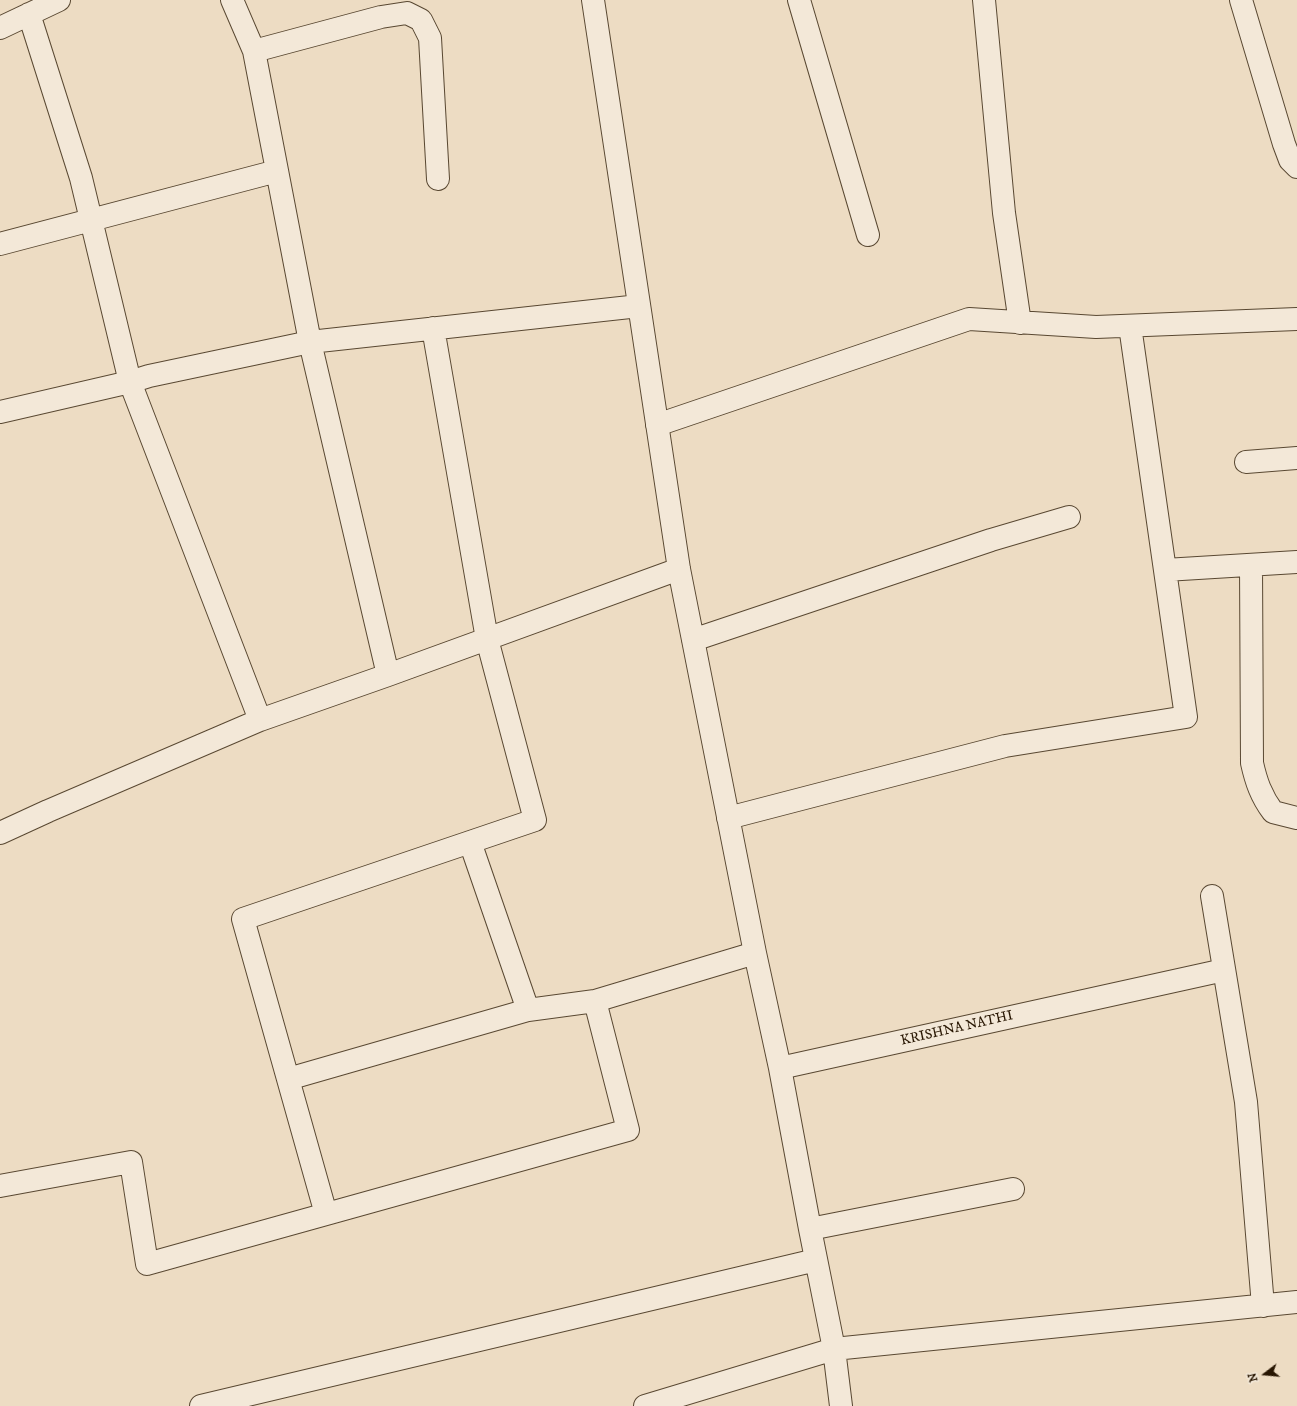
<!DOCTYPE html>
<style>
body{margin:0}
#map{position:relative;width:1297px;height:1406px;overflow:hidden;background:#eddcc3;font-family:"IM FELL DW Pica",serif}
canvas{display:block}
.north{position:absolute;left:1245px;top:1354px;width:40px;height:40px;-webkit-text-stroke:3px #f3e8d8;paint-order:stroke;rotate:254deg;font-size:11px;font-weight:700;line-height:16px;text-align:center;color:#281602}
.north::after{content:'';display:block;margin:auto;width:14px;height:18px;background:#281602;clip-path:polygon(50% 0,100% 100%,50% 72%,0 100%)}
</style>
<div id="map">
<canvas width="1297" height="1406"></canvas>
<div class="north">N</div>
</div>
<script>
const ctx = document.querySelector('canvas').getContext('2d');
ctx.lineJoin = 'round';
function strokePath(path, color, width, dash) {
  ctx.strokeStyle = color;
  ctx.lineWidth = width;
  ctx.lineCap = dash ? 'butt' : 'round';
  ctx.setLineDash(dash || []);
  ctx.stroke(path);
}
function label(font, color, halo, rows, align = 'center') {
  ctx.font = font + ' "IM FELL DW Pica",serif';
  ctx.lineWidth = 4;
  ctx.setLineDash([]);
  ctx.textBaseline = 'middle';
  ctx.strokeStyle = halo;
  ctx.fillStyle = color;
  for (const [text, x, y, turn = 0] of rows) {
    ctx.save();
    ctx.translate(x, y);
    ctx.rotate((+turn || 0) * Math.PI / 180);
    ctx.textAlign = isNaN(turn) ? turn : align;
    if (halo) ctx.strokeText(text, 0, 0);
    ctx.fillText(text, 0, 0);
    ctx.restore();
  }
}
const minor = new Path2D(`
 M593,0L679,569L755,953L780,1068L810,1229L834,1349L1297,1302
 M799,0L868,235
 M984,0L1004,213L1020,323
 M1241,0L1284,144L1290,160L1297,167
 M29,14L81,178L130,382L260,720
 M0,28L59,0
 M254,51L381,17L407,13L421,20L430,38L438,179
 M0,244L277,171
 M0,412L130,382L149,376L310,342L254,51L232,0
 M657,425L969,319L1096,327L1297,319
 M1246,462L1297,458
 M1251,565L1252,763C1256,781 1261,796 1273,812L1297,818
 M1165,570L1297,562
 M693,640L991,540L1069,517
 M388,675L310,342L639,306
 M728,818L1005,746L1186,717L1130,326
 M0,833L48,811L260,720L388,675L679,569
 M470,842L528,1010
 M1212,896L1246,1102L1263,1306
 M780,1068L1224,970
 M288,1079L528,1010L595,1001
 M0,1186L131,1162L147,1264L628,1130L595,1001L755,953
 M326,1214L243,919L535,820L487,639L433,328
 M810,1229L1013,1189
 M201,1406L816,1260
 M645,1406L834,1349L841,1406`);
const streetNames = [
 ["KRISHNA NATHI",957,1029,-13]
];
strokePath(minor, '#594832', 24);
strokePath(minor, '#f3e8d8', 22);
label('14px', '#281602', '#f3e8d8', streetNames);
</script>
